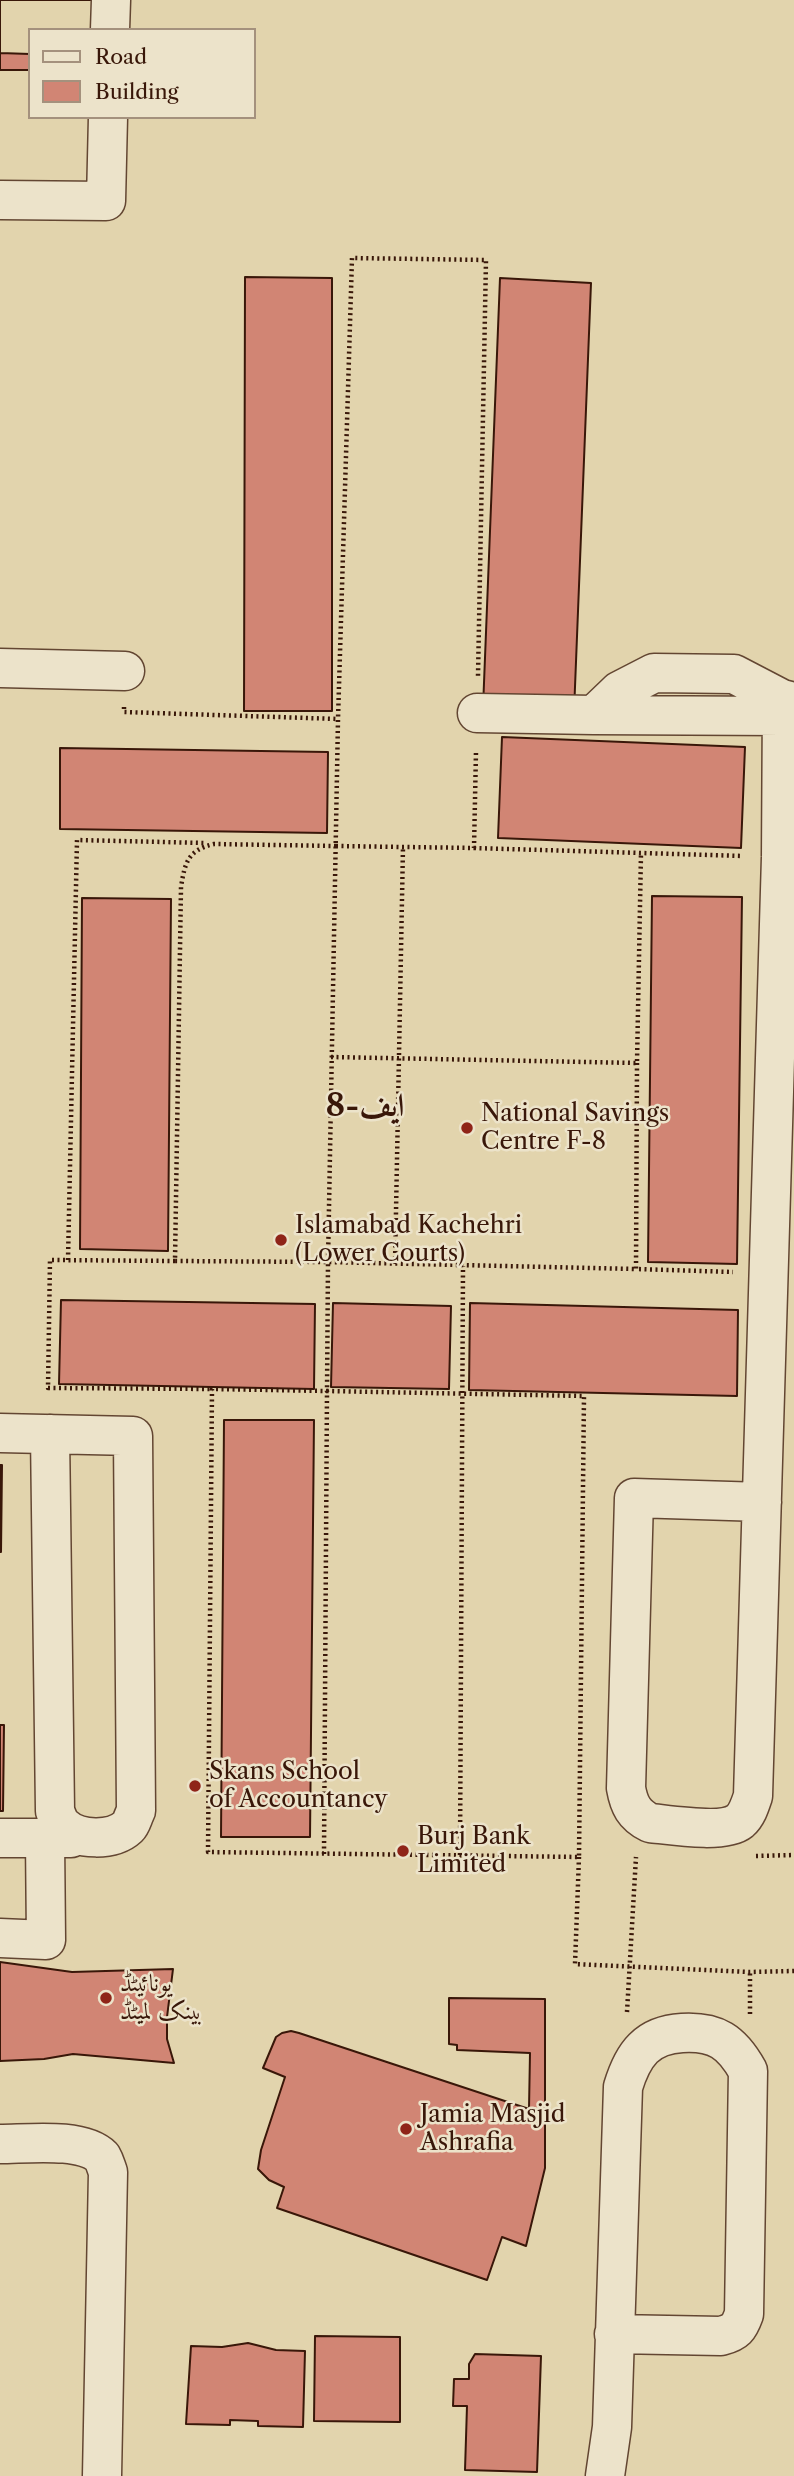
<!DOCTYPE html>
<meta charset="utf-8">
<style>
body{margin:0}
#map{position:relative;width:794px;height:2476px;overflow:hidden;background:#e2d4ad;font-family:"Libre Caslon Text",serif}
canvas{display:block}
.legend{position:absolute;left:28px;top:28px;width:228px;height:91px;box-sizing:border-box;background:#ece3ca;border:2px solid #a4917d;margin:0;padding:9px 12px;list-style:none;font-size:21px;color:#391709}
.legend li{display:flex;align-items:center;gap:14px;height:35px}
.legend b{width:35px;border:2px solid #a4917d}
</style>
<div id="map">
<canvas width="794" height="2476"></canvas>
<ul class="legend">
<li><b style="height:9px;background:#ece3ca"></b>Road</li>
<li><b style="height:19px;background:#d18574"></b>Building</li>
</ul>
</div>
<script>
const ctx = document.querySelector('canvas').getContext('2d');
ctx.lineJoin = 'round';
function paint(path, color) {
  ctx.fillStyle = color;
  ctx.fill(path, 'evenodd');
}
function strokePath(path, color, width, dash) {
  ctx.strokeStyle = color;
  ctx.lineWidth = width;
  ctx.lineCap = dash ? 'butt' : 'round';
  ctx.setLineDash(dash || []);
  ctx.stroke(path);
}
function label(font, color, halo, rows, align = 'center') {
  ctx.font = font + ' "Libre Caslon Text",Amiri,serif';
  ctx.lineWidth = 5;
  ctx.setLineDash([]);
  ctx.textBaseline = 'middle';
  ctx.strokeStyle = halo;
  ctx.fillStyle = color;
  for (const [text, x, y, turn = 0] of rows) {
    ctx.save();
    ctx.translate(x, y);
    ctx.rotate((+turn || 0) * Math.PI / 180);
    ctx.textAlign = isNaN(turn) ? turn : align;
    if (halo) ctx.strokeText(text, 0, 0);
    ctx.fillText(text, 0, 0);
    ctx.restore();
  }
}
const building = new Path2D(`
 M0,0H96L95,30H30V70H0Z
 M0,0H99L98,30H30V54L0,53Z
 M245,277L332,278V711H244Z
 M500,278L591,283L574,712L483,708Z
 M502,737L745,747L741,848L498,838Z
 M60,748L328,752L327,833L60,829Z
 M652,896L742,897L737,1264L648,1262Z
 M82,898L171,899L168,1251L80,1249Z
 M61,1300L315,1304L314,1389L59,1384Z
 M333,1303L451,1306L449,1389L331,1387Z
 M470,1303L738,1310L737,1396L469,1390Z
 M224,1420H314L310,1837H221Z
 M0,1465H2L1,1552H0Z
 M0,1725H4L3,1811H0Z
 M0,1962L72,1972L173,1969L167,2017V2039L174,2063L73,2054L44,2059L0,2061Z
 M449,1998L545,1999V2168L526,2246L502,2237L487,2280L277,2208L284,2187L269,2180L258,2169L261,2150L285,2077L263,2068L276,2037L282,2033L291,2031L299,2033L529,2109L530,2053L457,2050V2045L449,2044Z
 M315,2336L400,2337V2422L314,2421Z
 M248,2343L276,2350L305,2351L303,2427L258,2426V2421L230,2420V2425L186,2424L191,2346L222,2347Z
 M475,2354L541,2356L537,2472L465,2470L467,2406H453L454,2379H469V2364Z`);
const path = new Path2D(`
 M124,707V712L338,719
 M336,846L214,844C188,850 185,862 181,887L175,1261L328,1262L338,719L352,258L486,260L478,676
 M336,846L474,848L476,751
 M474,848L743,856
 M331,1057L637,1063L641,853
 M637,1063L636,1269L733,1272
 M68,1260L77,840L206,843
 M175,1261L50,1260L48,1388L212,1389
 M395,1264L403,847
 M324,1854L327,1391L212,1389L208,1852L579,1857L584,1396L327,1391L328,1262L636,1269
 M460,1855L463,1266
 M756,1856L794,1855
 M579,1857L575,1964L750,1972L794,1971
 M627,2012L636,1857
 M750,2014V1972`);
const minor = new Path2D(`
 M110,30L111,0
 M0,200L106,201L108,117
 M0,668L125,671
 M477,713L594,715L619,691L654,673L734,674L782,699L794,702
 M594,715L782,716
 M0,1433L133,1436L136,1811C133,1816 132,1823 128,1827C113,1841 78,1841 63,1826C59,1823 57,1816 55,1811L50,1434
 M762,1502L634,1498L626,1788C629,1805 634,1815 650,1823C670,1825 724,1834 740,1821C747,1815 750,1805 753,1796L781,857L782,699
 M0,1838H71
 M0,1938L46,1940L45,1839
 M0,2144C27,2144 82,2137 102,2157C105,2162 106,2167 108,2172L102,2476
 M605,2476L612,2427L623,2087C633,2054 647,2035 682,2033C716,2031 732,2042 748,2071L744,2314C739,2328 736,2332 721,2336L614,2334`);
const markers = [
 [467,1128,7,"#8f2418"],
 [281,1240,7,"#8f2418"],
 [195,1786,7,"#8f2418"],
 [403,1851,7,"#8f2418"],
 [106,1998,7,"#8f2418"],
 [406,2129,7,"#8f2418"]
];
const poiNames = [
 ["National Savings",481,1114],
 ["Centre F-8",481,1142],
 ["Islamabad Kachehri",295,1226],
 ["(Lower Courts)",295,1254],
 ["Skans School",209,1772],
 ["of Accountancy",209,1800],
 ["Burj Bank",417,1837],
 ["Limited",417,1865],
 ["یونائیٹڈ",120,1984],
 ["بینک لمیٹڈ",120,2012],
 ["Jamia Masjid",420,2115],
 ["Ashrafia",420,2143]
];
const districtNames = [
 ["ایف-8",365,1107]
];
paint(building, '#d18574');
strokePath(building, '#391709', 2);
strokePath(minor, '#634632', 41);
strokePath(path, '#391709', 4.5, [2, 3.5]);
strokePath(minor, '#ece3ca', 38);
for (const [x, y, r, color] of markers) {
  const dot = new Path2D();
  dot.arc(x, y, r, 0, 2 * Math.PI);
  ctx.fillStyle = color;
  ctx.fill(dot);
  strokePath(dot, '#ece3ca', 2.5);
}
label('24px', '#391709', '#ece3ca', poiNames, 'left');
label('bold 32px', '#391709', '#ece3ca', districtNames);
</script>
